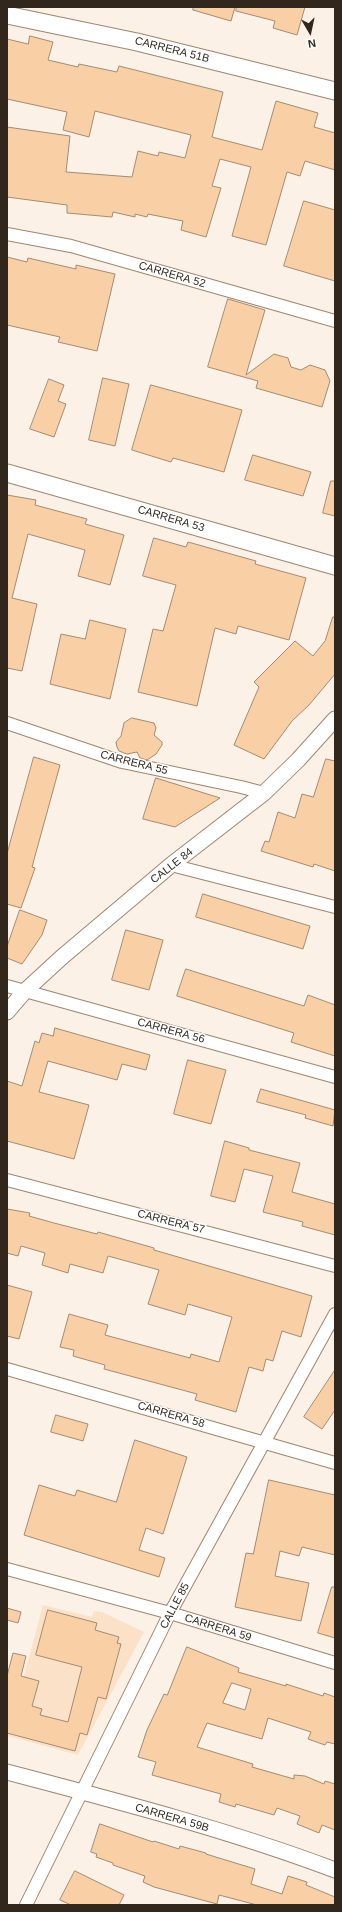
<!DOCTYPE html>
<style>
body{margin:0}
#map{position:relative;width:342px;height:1912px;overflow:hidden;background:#fbf1e6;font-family:Arial,sans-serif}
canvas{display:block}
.frame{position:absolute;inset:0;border:8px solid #31271d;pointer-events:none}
.north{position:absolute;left:290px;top:12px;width:40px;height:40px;-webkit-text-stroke:3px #fff;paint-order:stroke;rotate:171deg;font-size:11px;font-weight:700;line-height:16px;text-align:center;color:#31271d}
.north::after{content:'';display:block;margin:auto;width:14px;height:18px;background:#31271d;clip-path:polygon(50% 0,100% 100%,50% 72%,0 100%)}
</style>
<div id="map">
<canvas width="342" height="1912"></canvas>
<div class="frame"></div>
<div class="north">N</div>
</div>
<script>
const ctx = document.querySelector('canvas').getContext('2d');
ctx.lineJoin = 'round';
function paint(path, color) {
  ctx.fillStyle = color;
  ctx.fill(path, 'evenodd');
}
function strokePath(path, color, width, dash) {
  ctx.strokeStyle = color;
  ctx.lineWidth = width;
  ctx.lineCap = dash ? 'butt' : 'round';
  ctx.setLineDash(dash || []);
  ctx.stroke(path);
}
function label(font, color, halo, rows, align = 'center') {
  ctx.font = font + ' Arial,sans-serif';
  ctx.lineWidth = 3;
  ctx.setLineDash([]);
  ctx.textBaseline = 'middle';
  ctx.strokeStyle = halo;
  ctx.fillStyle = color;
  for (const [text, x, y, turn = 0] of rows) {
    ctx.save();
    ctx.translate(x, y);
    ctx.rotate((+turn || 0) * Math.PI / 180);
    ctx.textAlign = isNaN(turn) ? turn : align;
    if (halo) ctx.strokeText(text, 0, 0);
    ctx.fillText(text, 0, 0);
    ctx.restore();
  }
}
const built = new Path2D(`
 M43,1605L92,1617L94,1611L102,1612L144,1632L78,1755L8,1736Z`);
const building = new Path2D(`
 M194,7H235L231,21L193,10Z
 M237,7H305L297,35L273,28L275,21L236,11Z
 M30,36L53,42L48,60L78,67L79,64L117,72L119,66L223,92L212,137L262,150L276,101L318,113L314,127L335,133V170L305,161L300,176L287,172L266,245L232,236L251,167L220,159L212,186L221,188L206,237L181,230L183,221L148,214L147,217L135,214V217L113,212L112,217L67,213V205L7,197V127L70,136L66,172L132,177L138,151L158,156L159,152L185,158L191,135L95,111L89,137L63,130L67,112L7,99V39L28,44Z
 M304,201L335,210V281L284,266Z
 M7,257L27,262L28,258L76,269V265L115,274L97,351L58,342L60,337L7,325Z
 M228,299L265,310L246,375L274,354L288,358L291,367L301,370L310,365L325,370L330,381L322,407L256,388L258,381L208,367Z
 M103,378L129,384L115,446L89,440Z
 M49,379L64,385L58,401L66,404L54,437L30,429Z
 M151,385L242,410L224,472L173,458L171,462L132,450Z
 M253,455L311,472L303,496L245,480Z
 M331,481H335V516L323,513Z
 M7,495L36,500L35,505L87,519L85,524L124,535L110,585L78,576L85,550L28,534L12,598L37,604L22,671L7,668Z
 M154,538L186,547L188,542L256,561L255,564L306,578L289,640L238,626L236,634L215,628L197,706L138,692L153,629L163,631L176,585L143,576Z
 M333,617H335V674L309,705L292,721L264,759L234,745L259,687L254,682L295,641L313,656L325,641Z
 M90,620L126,629L110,699L50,684L61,634L85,639Z
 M132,718L154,723L156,728L154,735L162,742V745L156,754L147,760L140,758L137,752L127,754L119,751L117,747L116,742L121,736L124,723Z
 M34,757L60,765L32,867L35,868L21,908L7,904V854Z
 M326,759L335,761V871L314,864L313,867L261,851L265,841L269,842L278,812L295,818L302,794L313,797Z
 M156,778L220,798L175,827L143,819Z
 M203,894L310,926L303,949L196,917Z
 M20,910L47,920L42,935L22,964L7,958V947Z
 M126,930L163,940L149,990L112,980Z
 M186,969L304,1006L308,995L335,1005V1056L291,1042L294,1033L177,996Z
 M55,1028L150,1055L146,1070L122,1064L117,1080L48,1061L39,1092L89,1105L74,1159L7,1141V1081L22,1086L35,1041L39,1043L42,1033L53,1036Z
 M188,1060L226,1070L211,1124L174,1114Z
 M261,1089L335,1110L333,1126L305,1118L306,1115L257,1102Z
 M225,1141L249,1148V1150L300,1163L292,1192L335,1204V1235L302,1226L303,1222L263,1212L273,1176L244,1169L235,1202L211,1196Z
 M7,1209L30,1213L29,1216L54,1223L97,1234L98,1232L154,1248V1250L312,1296L301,1337L282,1331L273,1361L266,1359L263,1371L249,1367L236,1412L195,1400L197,1394L104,1369L105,1365L73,1356L74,1350L60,1347L69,1314L108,1325L105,1335L190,1358L191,1354L219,1362L232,1317L188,1304L185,1315L148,1304L159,1270L108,1256L103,1273L70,1264L68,1273L42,1265L45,1253L21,1246L18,1256L7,1253Z
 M7,1285L32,1292L19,1339L7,1336Z
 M335,1370V1410L322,1429L304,1417Z
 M56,1415L88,1424L83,1441L51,1432Z
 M135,1440L187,1457L163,1534L146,1528L139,1550L165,1558L159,1577L24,1535L39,1485L75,1496L77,1490L116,1502Z
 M269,1480L335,1495V1555L302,1547L299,1556L280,1551L275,1576L309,1583L301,1621L235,1607L246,1553L253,1554Z
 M332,1587H335V1638L318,1633Z
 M7,1608L21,1612L18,1623L7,1620Z
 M48,1610L97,1623L95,1630L119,1637L117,1643L121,1644L106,1699L98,1697L87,1735L80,1733L75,1751L7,1733V1676L13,1653L26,1656L21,1676L39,1681L32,1706L42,1709L40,1715L68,1722L82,1667L36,1655Z
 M187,1647L239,1668L238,1672L286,1686V1684L323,1696L324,1693L335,1697V1744L327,1742L325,1745L308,1739L311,1732L268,1718L262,1739L207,1723L197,1747L253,1764L252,1767L294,1779V1775L305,1776L324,1784L325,1781L335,1784V1830L322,1825L319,1833L297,1824L300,1816L277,1808L274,1815L236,1804L235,1807L219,1802L221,1794L152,1775L156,1762L138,1757L147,1730L164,1694L167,1695ZM232,1683L251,1689L245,1710L223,1703Z
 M100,1824L153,1842L154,1841L179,1849L180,1846L206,1853V1854L255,1869L251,1884L282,1894L288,1876L307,1882L306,1885L335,1897V1905H257L219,1895L217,1904L154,1887L143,1882L145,1876L113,1865V1863L96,1857L97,1854L91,1852Z
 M75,1871L124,1895L119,1905H71L60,1900Z`);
const minor = new Path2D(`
 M7,234L71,246L335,321
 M7,723L122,762L241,787L264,793
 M171,865L335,907
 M7,986L335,1077
 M7,1180L335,1266
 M7,1369L335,1463
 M7,1569L170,1613L335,1663
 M26,1905L170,1613L335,1314`);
const tertiary = new Path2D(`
 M7,1012L25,991L62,957L171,865L264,793L298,760L335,719
 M7,1772C117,1801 229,1830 335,1870`);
const secondary = new Path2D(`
 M7,15L137,42L335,91
 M7,473L335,566`);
const streetNames = [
 ["CARRERA 51B",172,50,14],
 ["CARRERA 52",172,275,16],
 ["CARRERA 53",171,519,16],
 ["CARRERA 55",134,763,14],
 ["CALLE 84",172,866,-38],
 ["CARRERA 56",171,1031,15],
 ["CARRERA 57",171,1222,14],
 ["CARRERA 58",171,1415,16],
 ["CALLE 85",175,1606,-62],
 ["CARRERA 59",218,1628,17],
 ["CARRERA 59B",172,1818,16]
];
paint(built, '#fbe1c7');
paint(building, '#f9d0a6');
strokePath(building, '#a38b72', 1);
strokePath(minor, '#9e866e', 14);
strokePath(tertiary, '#9e866e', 17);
strokePath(secondary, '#9e866e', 19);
strokePath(minor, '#fff', 12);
strokePath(tertiary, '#fff', 15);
strokePath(secondary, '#fff', 17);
label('11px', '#31271d', '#fff', streetNames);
</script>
